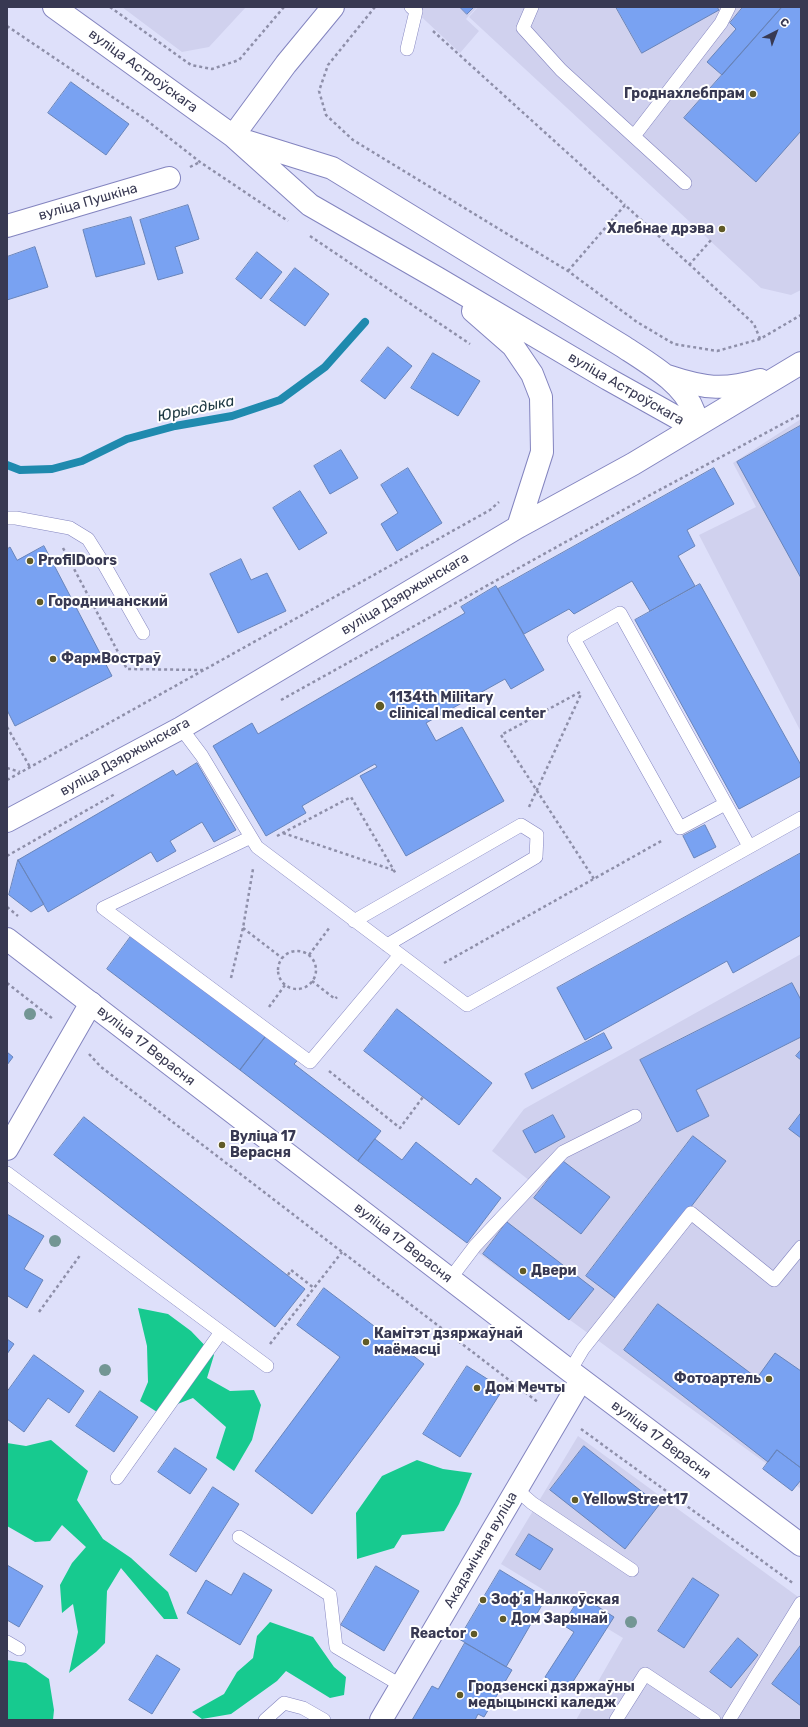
<!DOCTYPE html>
<meta charset="utf-8">
<style>
body{margin:0}
#map{position:relative;width:808px;height:1727px;overflow:hidden;background:#dee0fa;font-family:Rubik,sans-serif}
canvas{display:block}
.frame{position:absolute;inset:0;border:8px solid #383952;pointer-events:none}
.north{position:absolute;left:756px;top:12px;width:40px;height:40px;-webkit-text-stroke:3px #fff;paint-order:stroke;rotate:42deg;font-size:11px;font-weight:700;line-height:16px;text-align:center;color:#383952}
.north::after{content:'';display:block;margin:auto;width:14px;height:18px;background:#383952;clip-path:polygon(50% 0,100% 100%,50% 72%,0 100%)}
</style>
<div id="map">
<canvas width="808" height="1727"></canvas>
<div class="frame"></div>
<div class="north">С</div>
</div>
<script>
const ctx = document.querySelector('canvas').getContext('2d');
ctx.lineJoin = 'round';
function paint(path, color) {
  ctx.fillStyle = color;
  ctx.fill(path, 'evenodd');
}
function strokePath(path, color, width, dash) {
  ctx.strokeStyle = color;
  ctx.lineWidth = width;
  ctx.lineCap = dash ? 'butt' : 'round';
  ctx.setLineDash(dash || []);
  ctx.stroke(path);
}
function label(font, color, halo, rows, align = 'center') {
  ctx.font = font + ' Rubik,sans-serif';
  ctx.lineWidth = 4;
  ctx.setLineDash([]);
  ctx.textBaseline = 'middle';
  ctx.strokeStyle = halo;
  ctx.fillStyle = color;
  for (const [text, x, y, turn = 0] of rows) {
    ctx.save();
    ctx.translate(x, y);
    ctx.rotate((+turn || 0) * Math.PI / 180);
    ctx.textAlign = isNaN(turn) ? turn : align;
    if (halo) ctx.strokeText(text, 0, 0);
    ctx.fillText(text, 0, 0);
    ctx.restore();
  }
}
const built = new Path2D(`
 M122,7H246L209,47L182,52Z
 M411,7H477L466,19L479,31L460,53Z
 M478,7H801V290L791,295L761,288L469,17Z
 M801,419V732L699,535L756,507L733,463Z
 M801,954V1489L477,1252L530,1181L492,1151L524,1109Z
 M578,1436L801,1599V1720H576L623,1638L501,1564Z`);
const forest = new Path2D(`
 M138,1308L168,1314L191,1331L214,1355L207,1378L230,1391L254,1390L261,1405L252,1440L234,1471L216,1458L226,1427L193,1398L157,1412L140,1401L148,1382L147,1346Z
 M51,1440L88,1471L77,1500L103,1539L131,1558L168,1592L178,1619H164L121,1568L107,1591L105,1643L96,1652L69,1673L78,1632L73,1604L62,1613L60,1585L72,1563L86,1547L62,1525L50,1541L35,1542L7,1526V1443L26,1446Z
 M417,1460L443,1469L472,1473L459,1504L444,1531L402,1535L394,1548L357,1559L356,1513L382,1476Z
 M270,1622L313,1637L334,1667L346,1677L344,1695L330,1698L286,1671L277,1681L231,1714L202,1719L192,1712L224,1694L237,1672L253,1658L257,1636Z
 M7,1660L26,1663L49,1679L54,1710L53,1720H7Z`);
const stream = new Path2D(`
 M7,465L20,470L52,469L82,461L127,439L175,426L232,416L280,400L325,367L365,322`);
const building = new Path2D(`
 M460,7H474L467,14Z
 M616,7H717L719,10L642,53Z
 M743,7H782L722,75L707,62L736,29L730,23Z
 M782,7H801V131L756,182L684,118Z
 M71,82L129,124L106,155L48,113Z
 M188,205L199,239L175,247L183,273L158,280L140,220Z
 M131,217L145,264L96,277L83,230Z
 M35,247L48,287L7,300V257Z
 M257,252L282,272L261,299L236,279Z
 M295,268L329,294L305,326L270,300Z
 M388,347L412,366L385,399L361,381Z
 M433,353L480,381L458,416L411,388Z
 M800,426L801,428V578L737,462Z
 M341,450L358,478L330,494L314,466Z
 M408,468L442,523L397,551L381,524L398,513L381,485Z
 M714,468L734,504L687,530L695,546L678,556L695,586L650,611L632,581L574,614L569,609L524,634L498,589Z
 M300,491L327,533L299,550L273,508Z
 M44,546L112,676L15,726L7,710V549L10,547L17,560Z
 M241,559L251,580L267,573L286,611L238,633L210,574Z
 M700,584L801,765V776L739,809L635,620Z
 M496,586L544,670L511,689L505,679L426,723L436,741L462,727L504,801L406,856L360,776L377,767L375,764L302,806L306,813L266,836L213,746L252,723L258,734L465,613L461,607Z
 M197,763L236,830L214,842L202,822L170,841L176,851L157,862L151,852L48,912L18,860L173,770L176,775Z
 M705,825L716,847L694,858L683,836Z
 M801,853V935L733,973L727,961L585,1040L557,988Z
 M18,860L44,904L31,912L9,895Z
 M132,935L266,1036L240,1070L107,969Z
 M792,983L801,1000V1037L696,1090L709,1116L677,1132L640,1060Z
 M397,1009L492,1083L459,1125L364,1051Z
 M604,1033L612,1048L532,1089L525,1074Z
 M266,1036L298,1060L294,1064L381,1131L358,1161L240,1070Z
 M801,1050V1060L796,1056Z
 M7,1052L13,1057L7,1065Z
 M801,1113V1138L789,1129Z
 M553,1115L565,1137L535,1153L523,1131Z
 M84,1117L305,1289L275,1327L54,1155Z
 M693,1136L726,1161L619,1301L586,1276Z
 M375,1139L402,1160L416,1142L471,1185L476,1178L501,1198L467,1243L358,1161Z
 M563,1161L610,1197L581,1234L534,1198Z
 M7,1214L44,1236L24,1269L43,1280L27,1308L8,1296L7,1297Z
 M507,1222L594,1289L569,1320L483,1254Z
 M324,1288L424,1364L312,1514L255,1471L340,1357L297,1325Z
 M658,1304L757,1378L775,1353L801,1371V1468L777,1450L768,1462L624,1350Z
 M7,1339L14,1344L7,1354Z
 M34,1355L84,1391L69,1413L48,1398L24,1432L7,1419V1392Z
 M467,1366L503,1389L460,1457L423,1434Z
 M100,1391L138,1417L114,1452L76,1426Z
 M584,1446L659,1505L625,1549L550,1490Z
 M175,1448L207,1469L190,1494L158,1472Z
 M777,1450L801,1468V1480L792,1491L763,1469Z
 M213,1487L239,1504L196,1572L170,1555Z
 M529,1534L553,1549L540,1570L516,1555Z
 M7,1565L43,1586L19,1627L7,1620Z
 M376,1566L419,1591L384,1651L341,1625Z
 M500,1570L546,1598L506,1667L459,1639Z
 M244,1573L272,1590L240,1645L187,1613L206,1580L231,1595Z
 M693,1578L719,1595L684,1648L658,1631Z
 M581,1596L614,1617L567,1691L545,1677L574,1632L563,1625Z
 M738,1638L758,1655L731,1688L710,1672Z
 M465,1643L512,1670L484,1717L478,1714L475,1720H412L432,1686L438,1689Z
 M801,1645V1706L772,1684Z
 M157,1655L180,1669L152,1714L129,1700Z`);
const path = new Path2D(`
 M110,7L191,65L212,69L239,60L284,7
 M375,7L328,65L319,91L326,115L353,140L568,271L637,322L674,344L717,351L760,339L801,315
 M7,26L145,119L200,162L288,221
 M433,31L625,205
 M190,167L200,162
 M310,236L470,344
 M689,265L712,239
 M568,271L625,205L754,324L760,339
 M63,548L127,669L203,670
 M580,692L501,735L594,879
 M281,700L652,494L801,414
 M7,727L30,767
 M7,768L20,772
 M7,780L490,510L499,502
 M529,807L581,694
 M283,833L393,870
 M277,836L351,797L396,874
 M7,856L115,794
 M7,907L18,916
 M243,928L282,958
 M278 970a19 19 0 1 1 38 0a19 19 0 1 1-38 0Z
 M309,955L330,927
 M444,963L663,840
 M231,978L243,928L253,869
 M312,981L335,999L337,997
 M7,983L53,1019
 M269,1007L285,985
 M89,1054L101,1067L539,1403
 M329,1071L400,1128L423,1097
 M288,1275L291,1270L314,1288L342,1252
 M39,1312L81,1254
 M270,1344L314,1288
 M581,1429L794,1584`);
const lane = new Path2D(`
 M532,7L523,28L561,70L685,183
 M407,49L416,11L411,7
 M634,136L721,23L729,7
 M7,518H16L70,528L88,539L105,566L143,633
 M181,728L202,756L257,847L467,1005L801,818
 M725,804L680,828L574,639L620,613L749,846
 M251,837L103,908L310,1062L400,955
 M354,921L521,825L537,835L536,857L387,945
 M7,1173L267,1366
 M450,1279L475,1246L563,1152L635,1116
 M570,1371L583,1349L691,1213L774,1280L801,1247
 M117,1478L221,1332
 M516,1489L532,1503L632,1570
 M239,1537L330,1595L336,1647L402,1686
 M7,1642L19,1649
 M265,1720L284,1703L303,1708L324,1720
 M616,1720L645,1674L714,1720
 M729,1720L801,1603`);
const street = new Path2D(`
 M7,226L169,178
 M7,1149L91,1003
 M381,1720L581,1380`);
const secondary = new Path2D(`
 M54,7L233,136L310,205L437,278L608,379L694,427
 M233,136L286,64L333,7
 M239,139L332,168L624,347C648,363 684,383 694,412C695,416 694,422 694,427
 M473,311L513,346L532,374L541,397L542,452L518,527
 M667,376C703,388 723,391 760,380
 M7,821L181,728L518,527L633,464L801,363
 M7,939L570,1371L801,1545`);
const trees = [
 [30,1014],
 [55,1241],
 [105,1370],
 [631,1622]
];
const markers = [
 [753,94,4,"#605a27"],
 [722,229,4,"#605a27"],
 [30,561,4,"#605a27"],
 [40,602,4,"#605a27"],
 [53,659,4,"#605a27"],
 [380,706,5,"#605a27"],
 [222,1145,4,"#605a27"],
 [523,1271,4,"#605a27"],
 [366,1342,4,"#605a27"],
 [769,1379,4,"#605a27"],
 [477,1388,4,"#605a27"],
 [575,1500,4,"#605a27"],
 [483,1600,4,"#605a27"],
 [503,1619,4,"#605a27"],
 [474,1634,4,"#605a27"],
 [460,1695,4,"#605a27"]
];
const streetNames = [
 ["вуліца Астроўскага",143,71,36],
 ["вуліца Пушкіна",88,202,-16],
 ["вуліца Астроўскага",626,389,30],
 ["вуліца Дзяржынскага",405,594,-31],
 ["вуліца Дзяржынскага",125,757,-29],
 ["вуліца 17 Верасня",146,1046,38],
 ["вуліца 17 Верасня",403,1243,38],
 ["вуліца 17 Верасня",661,1440,37],
 ["Акадэмічная вуліца",481,1550,-60]
];
const poiNames = [
 ["Гроднахлебпрам",745,94,"right"],
 ["Хлебнае дрэва",714,229,"right"],
 ["ProfilDoors",38,561],
 ["Городничанский",48,602],
 ["ФармВостраў",61,659],
 ["1134th Military",389,698],
 ["clinical medical center",389,714],
 ["Вуліца 17",230,1137],
 ["Верасня",230,1153],
 ["Двери",531,1271],
 ["Камітэт дзяржаўнай",374,1334],
 ["маёмасці",374,1350],
 ["Фотоартель",761,1379,"right"],
 ["Дом Мечты",485,1388],
 ["YellowStreet17",583,1500],
 ["Зофʼя Налкоўская",491,1600],
 ["Дом Зарынай",511,1619],
 ["Reactor",466,1634,"right"],
 ["Гродзенскі дзяржаўны",468,1687],
 ["медыцынскі каледж",468,1703]
];
const waterNames = [
 ["Юрысдыка",196,409,-12]
];
paint(built, '#d0d1ee');
paint(forest, '#17ca8f');
strokePath(stream, '#1f8aae', 8);
paint(building, '#79a2f2');
strokePath(building, '#6884ba', 1);
strokePath(lane, '#8384bf', 14);
strokePath(street, '#8384bf', 24);
strokePath(secondary, '#8384bf', 24);
strokePath(path, '#8e8fa9', 2.5, [3, 3]);
strokePath(lane, '#fff', 13);
strokePath(street, '#fff', 22);
strokePath(secondary, '#fff', 22);
ctx.fillStyle = '#739694';
for (const [x, y] of trees) {
  ctx.beginPath();
  ctx.arc(x, y, 6, 0, 2 * Math.PI);
  ctx.fill();
}
for (const [x, y, r, color] of markers) {
  const dot = new Path2D();
  dot.arc(x, y, r, 0, 2 * Math.PI);
  ctx.fillStyle = color;
  ctx.fill(dot);
  strokePath(dot, '#fff', 1.5);
}
label('14px', '#383952', '#fff', streetNames);
label('bold 14px', '#383952', '#fff', poiNames, 'left');
label('italic 15px', '#1d3842', '#fff', waterNames);
</script>
